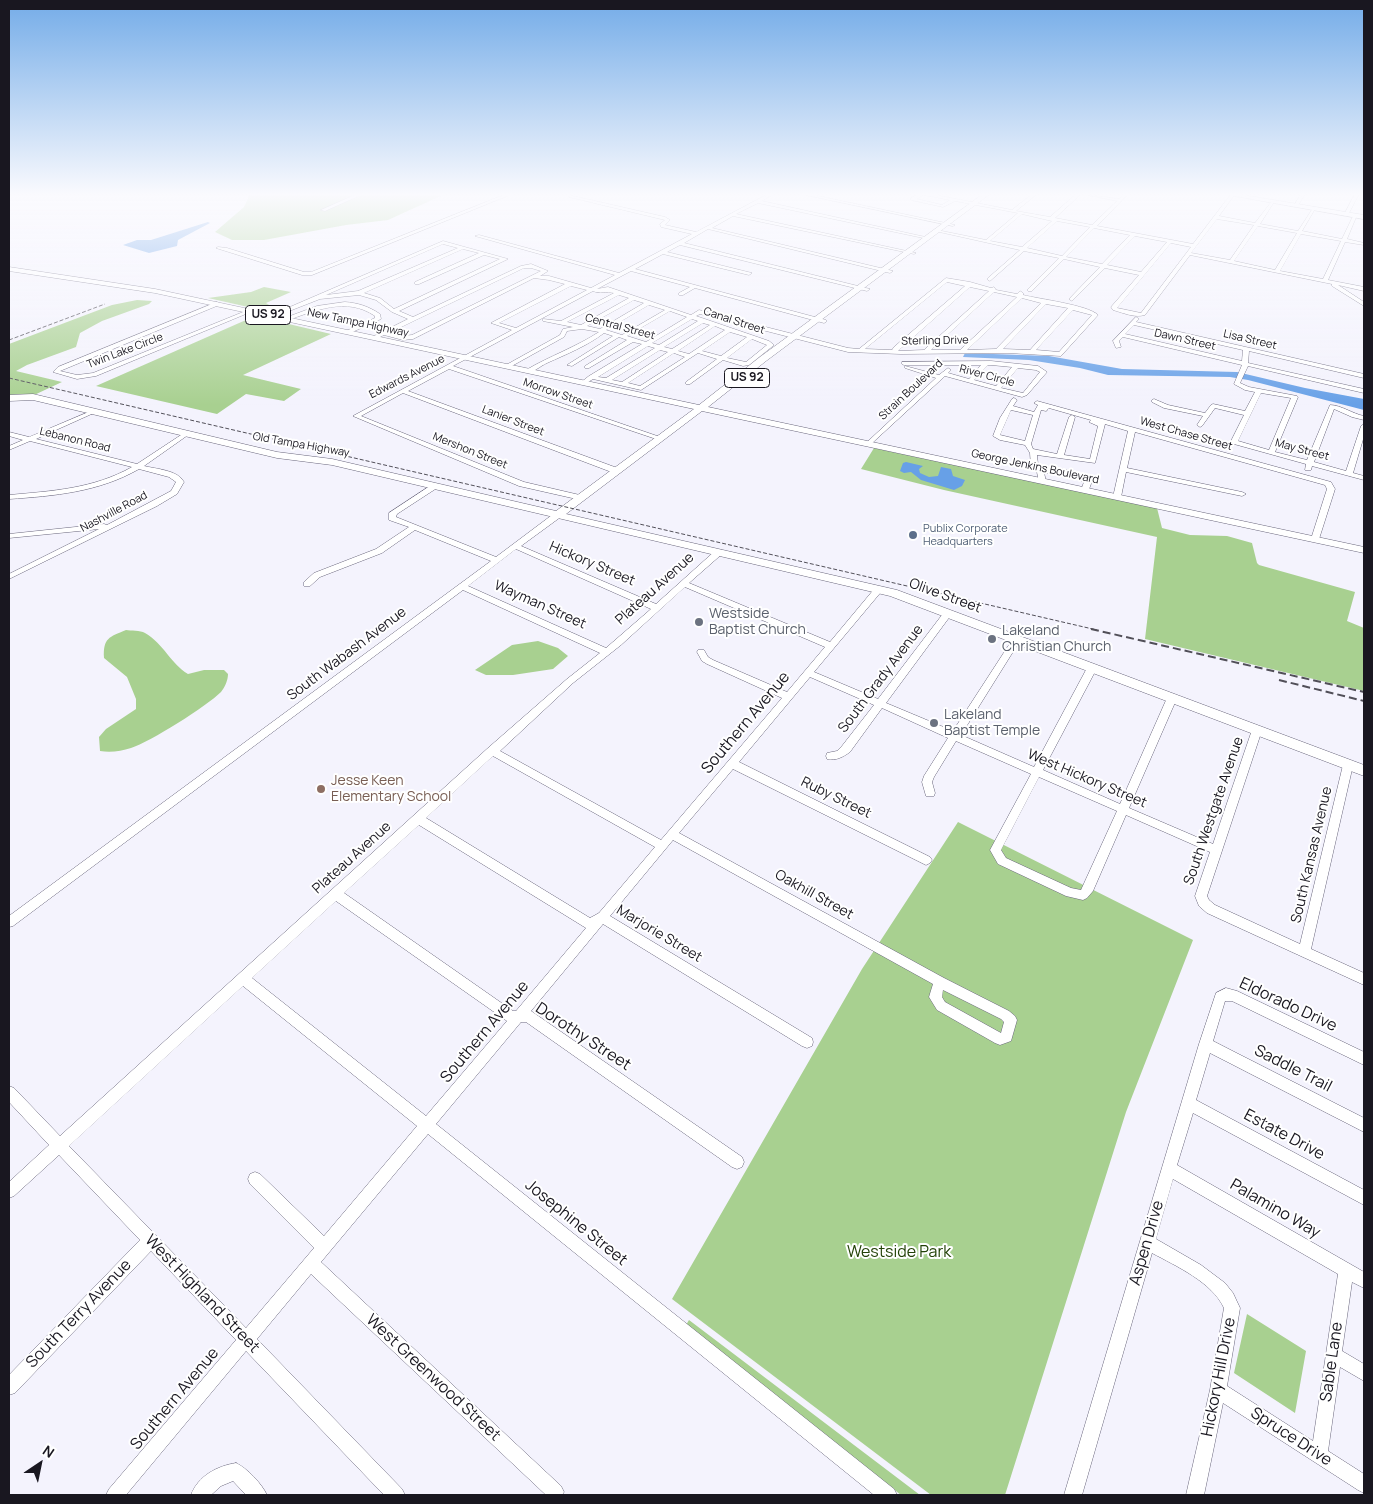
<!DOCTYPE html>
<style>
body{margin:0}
#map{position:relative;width:1373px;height:1504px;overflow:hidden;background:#f4f3fd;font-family:Manrope,sans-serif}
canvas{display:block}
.frame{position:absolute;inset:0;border:10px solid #191720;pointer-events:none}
.north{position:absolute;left:15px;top:1439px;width:50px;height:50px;-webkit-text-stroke:4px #fff;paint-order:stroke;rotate:34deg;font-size:14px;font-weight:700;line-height:20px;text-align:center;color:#191720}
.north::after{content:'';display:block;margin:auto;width:18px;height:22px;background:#191720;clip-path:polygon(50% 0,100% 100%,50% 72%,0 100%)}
</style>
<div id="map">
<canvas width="1373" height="1504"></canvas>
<div class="frame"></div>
<div class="north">N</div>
</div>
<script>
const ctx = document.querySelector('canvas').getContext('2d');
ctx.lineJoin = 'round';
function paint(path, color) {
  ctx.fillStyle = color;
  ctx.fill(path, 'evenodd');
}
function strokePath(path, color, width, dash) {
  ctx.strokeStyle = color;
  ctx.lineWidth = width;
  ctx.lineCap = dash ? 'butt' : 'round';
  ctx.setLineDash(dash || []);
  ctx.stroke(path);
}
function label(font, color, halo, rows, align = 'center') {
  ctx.font = font + ' Manrope,sans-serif';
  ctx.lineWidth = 4;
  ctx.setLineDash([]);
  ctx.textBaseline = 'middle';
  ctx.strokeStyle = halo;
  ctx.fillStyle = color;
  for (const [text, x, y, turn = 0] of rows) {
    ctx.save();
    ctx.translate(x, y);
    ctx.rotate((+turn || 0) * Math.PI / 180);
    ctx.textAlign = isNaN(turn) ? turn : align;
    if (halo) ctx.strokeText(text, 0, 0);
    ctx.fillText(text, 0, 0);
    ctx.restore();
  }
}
const green = new Path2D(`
 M250,194H445L388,220L346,225L264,240H232L215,232L244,207Z
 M264,287L291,292L266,303L274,308L266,311L208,298L251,292Z
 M137,300L152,301L149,304L102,321L80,333L76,347L27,365L16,371L62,382L32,396L9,397V344L112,305Z
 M255,316L331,334L243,375L301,389L284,401L246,394L217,414L96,386Z
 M874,448L1157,508L1162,528L1190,535L1227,536L1252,543L1257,563L1259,565L1355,592L1347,621L1364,628V691L1145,639L1157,537L944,490L861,469Z
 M126,630C131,631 140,630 145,633C163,643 171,664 188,674L204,670H224L228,674C228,680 225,687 221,692C207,706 150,742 131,748C121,751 111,753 100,751L99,737L106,729L136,709V699L127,677L104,658C103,638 109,637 126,630Z
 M538,641L558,648L568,656L553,669L513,675H486L475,670L512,645Z
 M958,822L1193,940L1126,1112L1005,1495H931L672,1299L862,969Z
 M1247,1314L1306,1351L1295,1413L1234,1373Z
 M689,1320L920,1495H901L686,1325Z`);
const water = new Path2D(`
 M208,222L210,223L178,240L177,246L149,253L123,245L137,240H151Z
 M965,353L1049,356L1122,369L1237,372L1305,388L1364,399V410L1248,380L1230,377L1108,375L1080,368L1029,360L963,357Z
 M906,462L923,466L919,469L920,473L929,477L938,476L941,467L951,469L953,476L965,480L962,486L954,490L921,480L911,472L904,473L900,471L903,463Z`);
const minor = new Path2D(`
 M357,194H363L325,211L321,210Z
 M506,194H512L312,275H302L216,248L218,247L227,248L304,272H311Z
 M768,194H773L762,201L930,238L928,239L758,203L736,214L916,253L914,254L733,216L712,228L893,271L890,273L708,229L684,243L870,289L867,291L680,245L667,252L752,273L749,275L663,254L635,269L826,320V322L824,323L695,288L683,295H679V293L690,287L631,271L597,289L608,287L691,315L699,310L848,348L859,349L946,278L970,282L991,288L994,287L996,290L1017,294L1020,291L1023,293V295C1039,299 1088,305 1098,315L1061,356L1008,353L901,354L848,352L700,314L696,316L769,341L774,345L749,365L743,366L723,360L690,384H686V382L717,359L698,353L641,390L593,379L585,384L580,383L589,376L642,344L633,342L589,368H585V366L627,340L619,337L572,366L567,365L613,336L604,333C587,346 567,354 547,363C540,366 534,373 526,372V370C550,356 576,347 599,332L582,329L567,331L564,337L510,367H506V365L560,335L563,329L573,327L543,321V319L561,321L614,293C607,291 599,294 593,291L453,366L663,438V440H659L449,369L408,391L620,469V473H614L403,393L361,416L524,482L584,496V500H581L519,486L353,416L512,330L491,323L565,284L549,280L534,278L413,339L403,340L384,335L376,339H372V337L408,319L392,312L376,300L359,295L320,299L274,317L269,316L443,241L508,259L399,311L413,317L521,266L531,264L548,271L540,276H549L591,288L615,275L475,236L479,235L619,273L692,234L661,227L660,224L665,220L661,219L569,197V195L665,217L670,220L665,225L696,232ZM443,244L458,248L358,291L326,295ZM463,249L479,253L415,282V284H419L484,255L500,259L394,309L380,298L364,293ZM524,268H531L541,271L412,335L403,336L389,333ZM947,282L965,286L894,347L892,350L865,349ZM571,286L587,290L516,328L499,323ZM970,287L989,291L924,350L898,351ZM994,292L1017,297L960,350H931ZM619,295L629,298L581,325L567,322ZM1022,298L1041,303L996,349L967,350ZM634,300L644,303L600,329L587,326ZM1046,304L1068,308L1030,350L1003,349ZM649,305L665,310L622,335L606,330ZM1073,310L1092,315L1059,352L1036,350ZM670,311L687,317L646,342L627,336ZM692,319L698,321L659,345L652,343ZM703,323L710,325L672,349L664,347ZM715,326L725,330L689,354L678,351ZM730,332L747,337L721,356L702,351ZM752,339L767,345L746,362L727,358ZM648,346L655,348L606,378L598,377ZM660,350L668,352L622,382L612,380ZM674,353L685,357L640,386L628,383Z
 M801,194H809L955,225L953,226Z
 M918,194H931L1012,210L1032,194H1037L1016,211L1050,217L1076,194H1081L1055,218L1092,225L1117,201L1083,194L1119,199L1124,194H1128L1097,226L1193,244L1231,194H1235L1219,216L1255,223L1272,201L1274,202L1260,224L1298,231L1313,208L1315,209L1302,231L1342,239L1353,216L1357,215L1347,239L1364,243V245L1345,242L1328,280L1364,287V291L1338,285L1364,302V306L1332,286V284L1190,255L1145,315C1134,318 1124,313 1113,310L1111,307L1139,275L1105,268L1072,301L1069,299L1070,298L1100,267L1064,259L1032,291H1028V289L1059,258L1024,251L990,281L988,280V278L1020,250L935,231L937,230L986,240L1018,213L955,201L943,207L911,200V198ZM923,195H924L950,200L942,205L917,199ZM1022,214L1052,221L1022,247L990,241ZM1217,219L1254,225L1230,260L1191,253ZM1057,221L1090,227L1062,256L1027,248ZM1258,226L1297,233L1275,270L1234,261ZM1094,228L1130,235L1102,264L1066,257ZM1301,234L1341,241L1323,279L1280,271ZM1135,236L1167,242L1141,272L1107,265ZM1171,243L1191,247L1141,313L1117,308Z
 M1301,194H1305L1299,204H1295Z
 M1355,194H1359L1349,213H1345Z
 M217,302L220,304L219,305L60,371L77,375L93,373L248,310L253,311L96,376L77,379L53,372L58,367Z
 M345,302C358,303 368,306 380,314L381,319L348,334L345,332L346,331L375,318V316C346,296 315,311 285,321L282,319L317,306Z
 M1136,317L1139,319L1136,322L1364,374V378L1249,351L1248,363L1364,389V393L1248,366L1240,383L1249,387L1297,396L1298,397L1275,452L1307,460L1330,405C1341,405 1353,414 1364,416V420L1352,417L1334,409L1314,462L1346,471L1361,426L1364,424V436L1353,473L1364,476V480L1312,466L1311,470H1305L1306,464L1234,444L1231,441L1244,415L1215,408L1202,426L1200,427L1197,425L1203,416L1164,408L1152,402V400L1154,399L1168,405L1205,413L1211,405L1213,404L1245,411L1255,392L1245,390L1234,384L1242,365L1123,337L1119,341L1121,347L1116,348L1113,341ZM1134,325L1243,350L1242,361L1125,334ZM1261,393L1291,398L1269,450L1238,441Z
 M991,361L1038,366L1047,372L1027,395L1022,397L945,376L870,445L865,444L936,378L905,368V366L939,375L948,368L951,370L948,373L969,379L981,365H904L902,364V362ZM988,365H991L1012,367L996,386L974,380ZM1018,368L1036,370L1040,372L1023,393L1001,388Z
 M1014,398L1017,400L1013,406L1034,412L1038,405L1034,403L1037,401L1331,482L1335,489L1319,539L1315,541L1311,539L1327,489L1325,485L1135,432L1127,468L1242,492L1246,494L1242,496L1126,472L1121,497L1117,499H1114L1113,497L1128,431L1105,424L1095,463L1037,455L1038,465L1042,469C1059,467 1076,470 1091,479L1092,481L1088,492H1085L1081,490L1084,482L1065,474L1044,473L1046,481L1039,483L1037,472L1031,466L1030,453L1025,445L1000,440L993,436L1000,418L1012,399ZM1049,408L1091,420L1089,422L1098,426L1090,459L1064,455L1075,417L1072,415L1069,417L1057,454L1033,449L1031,444L1041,410L1046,411ZM1011,410L1033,415L1025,441L1000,435Z
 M91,411L96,412L36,439L137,464L184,433H188V435L144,466C156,469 178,470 184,482L177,494L157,506L9,579V574L99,529L9,538V534L104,524L107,525L171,491L176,482L169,477L139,469C99,492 54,496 9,499V495C52,491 93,489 132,467L30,441L9,450V446L23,440L9,436V432L29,437Z
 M433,484L440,486L397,514L396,517L496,557L556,512H562V516L521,546L656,604L716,550H722V554L689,583L830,642L875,588H881V592L814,672L878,699L945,611H951L952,613L951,615L886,703L953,731L1014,637H1020L1021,639L961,735L1034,767L1087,668L1092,665L1095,666L1097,668L1043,770L1120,804L1167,698L1172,695L1175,696L1177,698L1129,808L1213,844L1252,730L1254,727H1260L1262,730L1207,896L1209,900L1215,905L1300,944L1343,765L1344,762H1352L1353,765L1311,949L1364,973V985L1207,913L1199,906L1195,896L1210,852L1126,815L1093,891L1087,898L1083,900L1066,896L998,864L990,850L1031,774L956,741L934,777L932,782L935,793L934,796H926L922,782L924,776L948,738L882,708L850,752C843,757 836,761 827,759L826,756L827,753L837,751L842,746L874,705L810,677L739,762L930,857L932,860L930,863L926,865L922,863L733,769L679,833L944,978L1009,1011L1015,1016L1017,1020L1011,1041L1000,1045L995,1043L937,1010L929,997L933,984L673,840L610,916L812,1038L813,1042L812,1046L807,1048L802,1046L603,924L531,1011L742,1157L744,1162L742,1167L737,1169L732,1167L526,1022H521L436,1124L894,1489L897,1495H874L428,1134L321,1262L561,1486L564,1492L562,1495H546L311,1274L257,1339L402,1489L405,1495H384L246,1351L126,1495H106L109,1489L236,1340L151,1251L15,1393L9,1395V1375L140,1240L59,1155L14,1196L9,1198V1182L49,1145L9,1102V1086L14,1088L60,1136L488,748L567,679L600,653L463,590L13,926L9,927V916L491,561L415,530L382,553L320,577L310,586H304V582L314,573L376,549L409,527L389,520V513ZM516,549L651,609L606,648L468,586ZM685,587L825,647L787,692L713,660L708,657L704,650H698L697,652L702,661L707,664L782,698L661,840L500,751L573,683L621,645ZM493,756L655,847L599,913L590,918L426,818ZM1039,777L1117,811L1081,890L1071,888L1006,858L1001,850ZM419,825L586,928L516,1011H513L344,893ZM336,901L507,1021L426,1116L252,978ZM243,986L417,1126L324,1236L260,1174L255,1172L250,1174L248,1179L250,1184L314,1248L246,1328L69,1146ZM943,990L1001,1019L1004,1022L1001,1033L945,1002L942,997Z
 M1226,988L1237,991L1364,1052V1065L1232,1001H1225L1213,1041L1364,1118V1132L1210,1053L1196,1100L1364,1190V1205L1193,1113L1177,1165L1364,1272V1288L1352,1282L1342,1351L1364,1364V1381L1340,1367L1328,1451L1364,1474V1493L1358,1490L1223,1403L1204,1495H1186L1210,1390L1224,1308C1212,1282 1176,1266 1152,1253L1082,1495H1064L1199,1044L1216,993ZM1173,1179L1338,1274L1313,1441L1227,1386L1240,1308L1233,1293L1225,1283L1201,1265L1156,1239Z
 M236,1463C247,1468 262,1484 267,1495H246L233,1481L221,1486L211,1495H191C198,1476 217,1466 236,1463Z`);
const major = new Path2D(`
 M983,194H990L766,361L708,407L1364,547V553L702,411L566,514L897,590L1364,765V776L890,596L332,465L277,458L33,400L9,401V395L33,394L277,452L332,459L556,511L694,409L155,293L9,271V267L155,289L699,405L760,357Z
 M1223,194H1237L1364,215V219Z`);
const railFar1 = new Path2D(`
 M9,340L105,304
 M9,378L1097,630`);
const rail = new Path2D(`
 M1091,629L1364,692
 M1279,680L1364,701`);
const markers = [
 [913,535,5,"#5c6f8a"],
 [699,622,5,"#6b7280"],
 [992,639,5,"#6b7280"],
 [934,723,5,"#6b7280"],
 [321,789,5,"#8d6e63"]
];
const farStreetnames = [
 ["Canal Street",734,321,18],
 ["New Tampa Highway",358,323,12],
 ["Central Street",620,327,15],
 ["Dawn Street",1185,340,13],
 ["Lisa Street",1250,340,13],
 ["Sterling Drive",935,341,-1],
 ["Twin Lake Circle",125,351,-21],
 ["River Circle",987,376,15],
 ["Edwards Avenue",407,377,-27],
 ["Strain Boulevard",911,390,-43],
 ["Morrow Street",558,394,19],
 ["Lanier Street",513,421,21],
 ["West Chase Street",1186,434,16],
 ["Lebanon Road",75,440,14],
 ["Old Tampa Highway",301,445,10],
 ["May Street",1302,450,15],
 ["Mershon Street",470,451,22],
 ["George Jenkins Boulevard",1035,467,12],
 ["Nashville Road",114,512,-28]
];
const farServicenames = [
 ["Publix Corporate",923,529],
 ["Headquarters",923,542]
];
const shields = [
 [268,315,45],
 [747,378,45]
];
const shieldNames = [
 ["US 92",268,315],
 ["US 92",747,378]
];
const streetNames = [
 ["Hickory Street",592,564,23],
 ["Plateau Avenue",655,589,-42],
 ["Olive Street",945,596,20],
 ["Wayman Street",540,605,24],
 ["South Wabash Avenue",347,654,-37],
 ["South Grady Avenue",881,679,-53],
 ["West Hickory Street",1087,779,23],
 ["Ruby Street",836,798,26],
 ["South Westgate Avenue",1214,811,-71],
 ["South Kansas Avenue",1312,855,-77],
 ["Plateau Avenue",352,858,-42],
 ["Oakhill Street",814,895,29],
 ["Marjorie Street",659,934,31]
];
const worshipNames = [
 ["Westside",709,614],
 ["Baptist Church",709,630],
 ["Lakeland",1002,631],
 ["Christian Church",1002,647],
 ["Lakeland",944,715],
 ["Baptist Temple",944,731]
];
const educationNames = [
 ["Jesse Keen",331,781],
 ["Elementary School",331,797]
];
const nearStreetnames = [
 ["Southern Avenue",746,723,-50],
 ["Eldorado Drive",1288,1005,25],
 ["Southern Avenue",485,1032,-50],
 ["Dorothy Street",583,1037,33],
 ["Saddle Trail",1293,1069,27],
 ["Estate Drive",1284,1135,28],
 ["Palamino Way",1275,1209,30],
 ["Josephine Street",576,1223,39],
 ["Aspen Drive",1147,1243,-74],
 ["West Highland Street",202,1294,46],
 ["South Terry Avenue",79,1314,-46],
 ["Sable Lane",1332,1362,-82],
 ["Hickory Hill Drive",1219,1377,-79],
 ["West Greenwood Street",433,1378,43],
 ["Southern Avenue",175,1399,-50],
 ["Spruce Drive",1291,1437,33]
];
const nearParknames = [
 ["Westside Park",899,1253]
];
paint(green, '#a8d090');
paint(water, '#67a0e7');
strokePath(minor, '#69667c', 1);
strokePath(major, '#69667c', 1);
paint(minor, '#fff');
paint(major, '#fff');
strokePath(railFar1, '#514f58', 1, [4, 2]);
strokePath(rail, '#514f58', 2, [8, 4]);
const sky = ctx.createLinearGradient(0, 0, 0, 405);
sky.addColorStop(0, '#74ace8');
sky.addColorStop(0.48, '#fafafe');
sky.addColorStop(1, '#fafafe00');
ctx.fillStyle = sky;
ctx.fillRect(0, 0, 1373, 405);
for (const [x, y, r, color] of markers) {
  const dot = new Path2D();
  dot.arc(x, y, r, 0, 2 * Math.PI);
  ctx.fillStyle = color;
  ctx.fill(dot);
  strokePath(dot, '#fff', 2);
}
label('11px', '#191720', '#fff', farStreetnames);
label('11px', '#4e5e75', '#fff', farServicenames, 'left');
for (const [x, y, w] of shields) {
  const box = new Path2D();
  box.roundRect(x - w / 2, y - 9.5, w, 19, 4);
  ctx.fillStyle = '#fff';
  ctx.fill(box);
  strokePath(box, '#191720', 1);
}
label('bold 12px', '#191720', null, shieldNames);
label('14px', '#191720', '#fff', streetNames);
label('14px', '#5b616d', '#fff', worshipNames, 'left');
label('14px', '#785e54', '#fff', educationNames, 'left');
label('16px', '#191720', '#fff', nearStreetnames);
label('16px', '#234207', '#fff', nearParknames);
</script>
